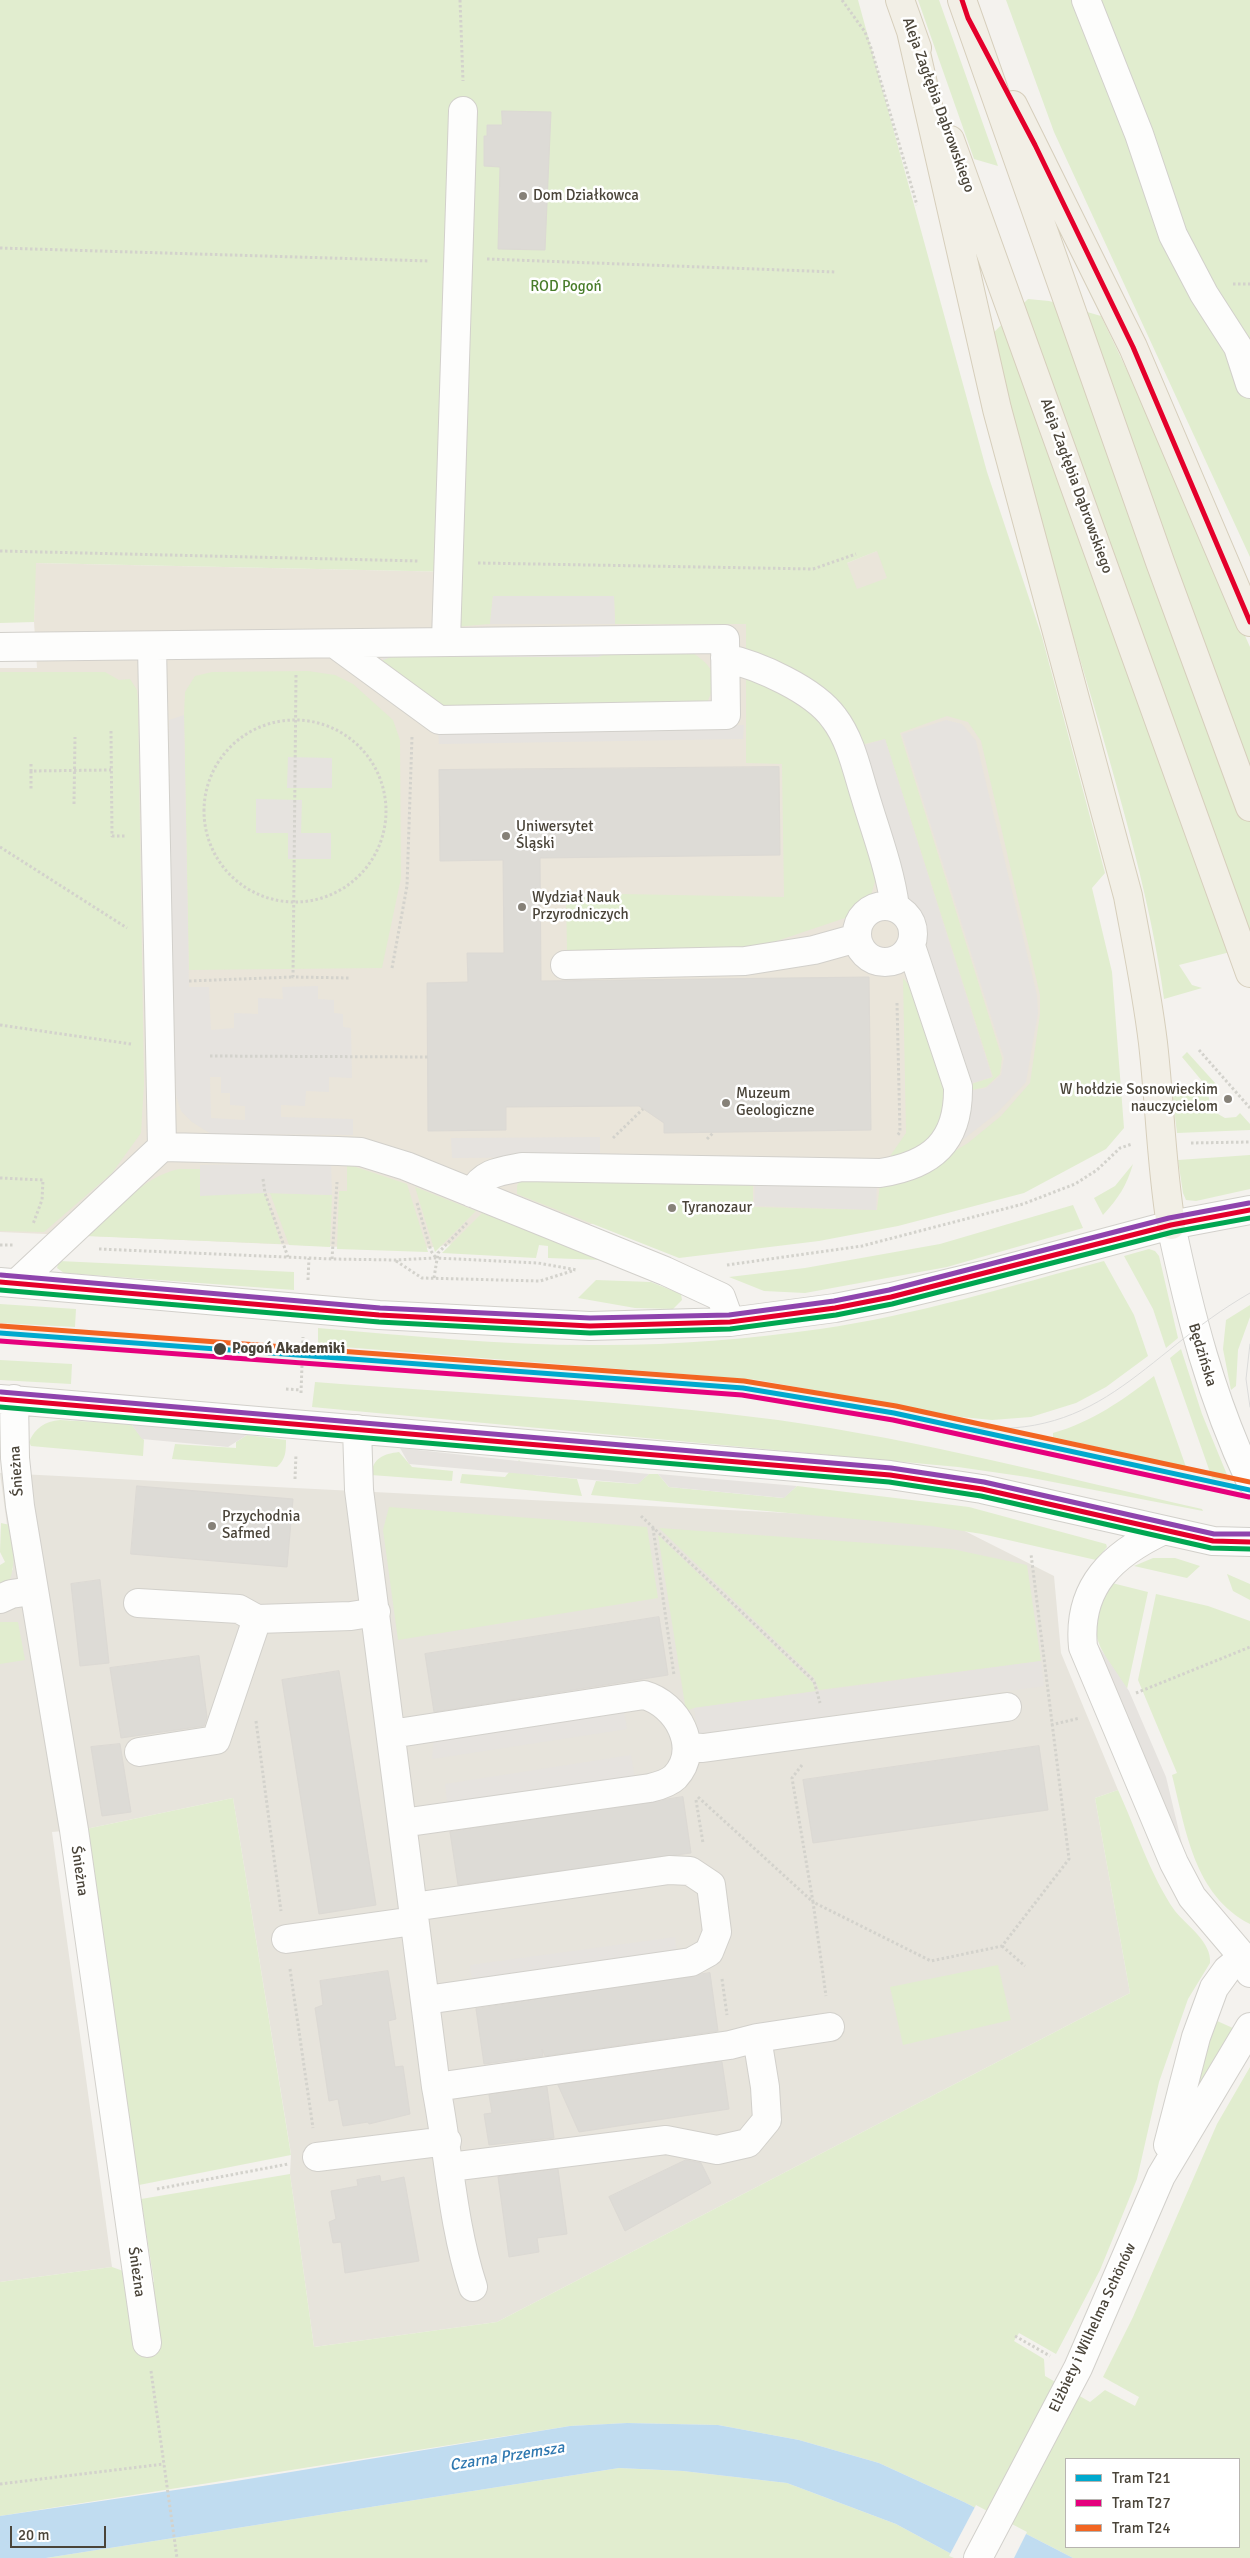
<!DOCTYPE html>
<meta charset="utf-8">
<style>
body{margin:0}
#map{position:relative;width:1250px;height:2558px;overflow:hidden;background:#f4f2ee;font-family:Signika,sans-serif}
canvas{display:block}
.legend{position:absolute;left:1065px;top:2458px;width:175px;height:90px;box-sizing:border-box;background:#fff;border:1px solid #b7b4b0;margin:0;padding:6px 9px;list-style:none;font-size:15px;color:#4a4439}
.legend li{display:flex;align-items:center;gap:10px;height:25px}
.legend b{width:25px;border:1px solid #b7b4b0}
.scale{position:absolute;left:10px;top:2526px;width:96px;height:22px;box-sizing:border-box;border:2px solid #4a4439;border-top:0;padding-left:6px;font-size:15px;line-height:18px;white-space:nowrap;color:#4a4439;-webkit-text-stroke:4px #fff;paint-order:stroke}
</style>
<div id="map">
<canvas width="1250" height="2558"></canvas>
<ul class="legend">
<li><b style="height:6px;background:#00a9ce"></b>Tram T21</li>
<li><b style="height:6px;background:#e5007d"></b>Tram T27</li>
<li><b style="height:6px;background:#f26522"></b>Tram T24</li>
</ul>
<div class="scale">20 m</div>
</div>
<script>
const ctx = document.querySelector('canvas').getContext('2d');
ctx.lineJoin = 'round';
function paint(path, color) {
  ctx.fillStyle = color;
  ctx.fill(path, 'evenodd');
}
function strokePath(path, color, width, dash) {
  ctx.strokeStyle = color;
  ctx.lineWidth = width;
  ctx.lineCap = dash ? 'butt' : 'round';
  ctx.setLineDash(dash || []);
  ctx.stroke(path);
}
function label(font, color, halo, rows, align = 'center') {
  ctx.font = font + ' Signika,sans-serif';
  ctx.lineWidth = 5;
  ctx.setLineDash([]);
  ctx.textBaseline = 'middle';
  ctx.strokeStyle = halo;
  ctx.fillStyle = color;
  for (const [text, x, y, turn = 0] of rows) {
    ctx.save();
    ctx.translate(x, y);
    ctx.rotate((+turn || 0) * Math.PI / 180);
    ctx.textAlign = isNaN(turn) ? turn : align;
    if (halo) ctx.strokeText(text, 0, 0);
    ctx.fillText(text, 0, 0);
    ctx.restore();
  }
}
const residential = new Path2D(`
 M0,1473L945,1521L1054,1576L1061,1653L1118,1790L1095,1798L1130,1993L497,2322L314,2347L290,2174L291,2154L233,1798L86,1829L52,1832L112,2267L0,2282V1593L13,1569Z`);
const education = new Path2D(`
 M935,527L1053,1004L1025,1174L887,1220L639,1217L412,1250L0,1232V668H37L34,622L35,563L458,572L847,563Z`);
const green = new Path2D(`
 M0,0H858L987,472L1042,637L1105,873L1092,888L1112,972L1124,1128L1106,1149L1024,1193L898,1226L819,1241L679,1258L517,1194V1186L521,1178L753,1180V1207L877,1210L880,1183L908,1181L931,1171L948,1155L968,1143L1001,1116L1030,1083L1040,1014V995L981,741L968,722L947,716L900,733L1002,1058L1000,1074L986,1087L968,1091V1085L993,1077L885,739L840,750L876,878L870,899L854,915L747,951L567,950L566,893L784,897L782,764L746,763V624H615L614,597L493,596L490,624L454,627L458,572L36,563L34,622L0,623ZM877,551L887,578L857,589L847,563Z
 M918,0H939L998,166L974,159Z
 M1006,0H1250V557L1054,132Z
 M1028,299L1049,301L1101,316L1135,387L1250,647V947L1179,965L1192,985L1202,988L1164,999C1151,902 1123,808 1096,713C1059,588 1020,462 991,335Z
 M683,647C712,664 722,674 705,707L450,711L384,667L383,660L391,657H598L617,648Z
 M308,671L335,675L353,684L393,720L400,740L401,878L382,968L189,970L184,715L185,692L195,676L212,672Z
 M0,672H105L119,680L130,679L137,690L138,702L144,1084L141,1133L112,1173L44,1232L0,1231Z
 M903,978L918,996L948,1090L947,1115L923,1150L886,1162L906,1133Z
 M1187,1052L1216,1084L1208,1093L1211,1110L1225,1118L1236,1117L1240,1113L1250,1124V1130L1177,1133L1172,1093L1197,1092L1202,1081L1182,1057Z
 M1250,1155V1189L1196,1201L1186,1200L1183,1193L1178,1160Z
 M347,1164L407,1184L428,1252L337,1249L339,1191H347Z
 M1133,1164C1127,1185 1118,1199 1103,1215L1094,1198L1115,1186Z
 M179,1169H200L202,1192L265,1193L281,1244L85,1236C113,1212 142,1177 179,1169Z
 M415,1187L476,1211L435,1252Z
 M270,1193L332,1195L330,1247L289,1245Z
 M1073,1205L1083,1228L947,1267L805,1293L764,1291L729,1277L805,1268L940,1244Z
 M482,1213L602,1260L548,1258V1246L539,1245L536,1258L442,1253Z
 M1149,1249L1155,1251L1159,1256L1178,1338L1166,1348L1153,1309L1124,1256Z
 M59,1261L294,1272V1290L64,1273L57,1268Z
 M1104,1261L1134,1315L1148,1356L1106,1387L1076,1403L1031,1417L992,1420L961,1417L758,1380L318,1345V1328C414,1336 509,1346 605,1345C677,1345 749,1339 820,1329C917,1315 1010,1286 1104,1261Z
 M596,1280L651,1282L681,1294L682,1300L673,1309L635,1308L578,1298Z
 M0,1304L76,1309L75,1327L0,1323Z
 M1250,1305V1317L1238,1350L1236,1386L1231,1390L1223,1349L1226,1320Z
 M1181,1349L1202,1414L1230,1482L1212,1478L1170,1358Z
 M0,1360L72,1364L71,1384L0,1380Z
 M1154,1376L1186,1467L1053,1437V1433C1092,1422 1123,1400 1154,1376Z
 M315,1382C469,1394 625,1400 778,1420C921,1440 1061,1477 1202,1509L1203,1511L1027,1477L958,1467L312,1407Z
 M60,1420L131,1424L144,1440L143,1456L31,1446L29,1442C35,1428 45,1421 60,1420Z
 M247,1435L286,1440C286,1451 286,1459 277,1467L172,1459L175,1444L236,1448V1442Z
 M399,1452L412,1467L453,1471L452,1481L371,1475C373,1458 383,1454 399,1452Z
 M519,1460L534,1475L577,1479L582,1496L460,1483L462,1474L505,1477Z
 M649,1474H658L669,1487L783,1498L797,1486L969,1507L1106,1544L1107,1547L1096,1560L982,1534L931,1526L591,1495L596,1481L637,1484Z
 M389,1507L647,1527L658,1598L398,1640L383,1530Z
 M1,1523L10,1525C13,1545 17,1566 8,1584L0,1588V1565L5,1562L0,1552Z
 M659,1528L952,1549L1027,1565L1041,1661L819,1690L814,1678Z
 M658,1535L813,1683L816,1691L694,1708L686,1711Z
 M1153,1558H1175L1200,1566L1187,1578L1134,1566Z
 M1227,1574L1250,1584V1600L1233,1591Z
 M1112,1583L1148,1592L1127,1689C1099,1646 1081,1632 1112,1583Z
 M1156,1594L1208,1606L1250,1621V1924C1194,1895 1186,1831 1172,1775L1177,1773L1138,1680Z
 M0,1622H18L25,1660L0,1664Z
 M1118,1790C1136,1829 1150,1875 1175,1911C1187,1926 1212,1942 1210,1963L1188,1999L1159,2082L1137,2179L1127,2204L1100,2270L1056,2354L1019,2333L1014,2341L1044,2359L1045,2376L1090,2402L1105,2390L1135,2406L1139,2397L1103,2377L1133,2317L1217,2124L1250,2067V2558H1073L964,2502L879,2463L799,2440L718,2425L627,2423L570,2426L0,2516V2282L112,2267L154,2282L141,2199L290,2174L314,2347L497,2322L1130,1993L1095,1798ZM1066,2459H1239V2547H1066Z
 M233,1798L291,2155L139,2185L86,1829Z
 M998,1965L1011,2020L903,2045L890,1987Z
 M1215,2020L1235,2029L1187,2110Z
 M619,2468L683,2471L787,2483L896,2524L959,2558H46Z`);
const parking = new Path2D(`
 M493,596H614L615,624H490Z
 M617,648L598,657H391L383,660L382,650Z
 M184,715L189,987H209L211,1030L234,1028V1013L258,1014V998L283,999L282,987L318,986V999L334,1000V1013L343,1014V1027L351,1028L352,1078L329,1077V1092L306,1091L305,1106L281,1105V1117L353,1119V1135L211,1134L192,1122L181,1111L176,1095L171,968L169,720ZM210,1077H221V1093H230V1105L245,1106V1120L211,1118Z
 M946,720L962,724L976,741L1037,995L1038,1013L1026,1082L997,1113L965,1138L944,1151L970,1091L986,1088L1001,1075L1004,1058L902,734Z
 M744,725L743,739L439,744L438,730Z
 M885,739L992,1077L965,1085L858,747Z
 M288,757L332,758V788H287Z
 M256,799L302,800L301,833H331V859H288V833H256Z
 M600,1137V1157L452,1158L451,1138Z
 M331,1163L332,1195L265,1193L200,1196V1165Z
 M755,1179L877,1183L876,1210L754,1206Z
 M131,1424L247,1435L228,1447L142,1439Z
 M400,1448L527,1462L649,1474L638,1484L409,1464Z
 M658,1474L797,1486L784,1498L669,1487Z
 M1098,1645L1129,1691L1166,1777L1183,1848L1107,1674Z
 M1041,1661L1044,1686L698,1734L694,1708Z
 M623,1706L627,1729L432,1759L434,1735Z
 M631,1755L635,1779L448,1809L445,1784Z
 M675,1937L677,1954L472,1982L470,1965Z`);
const water = new Path2D(`
 M627,2423L718,2425L799,2440L879,2463L964,2502L1073,2558H959L896,2524L787,2483L683,2471L619,2468L46,2558H0V2516L236,2481L570,2426Z`);
const pier = new Path2D(`
 M976,2505L1027,2532L1014,2558H954L949,2556Z`);
const building = new Path2D(`
 M502,111L551,112L545,250L498,249L500,167L484,166V136H487V125H502Z
 M779,767L780,855L540,858L541,981L869,977L871,1130L664,1133V1123L639,1106L506,1107V1130L428,1131L427,983L468,982L467,953H504L503,860L440,861L439,770Z
 M137,1486L293,1499L287,1567L131,1554Z
 M100,1580L109,1663L80,1666L71,1584Z
 M659,1617L668,1675L434,1712L425,1654Z
 M199,1656L207,1717L204,1726L121,1738L110,1668Z
 M339,1671L376,1905L319,1914L282,1680Z
 M120,1744L131,1812L102,1816L91,1747Z
 M1039,1746L1048,1810L813,1843L803,1780Z
 M683,1797L691,1853L458,1885L450,1832Z
 M388,1971L396,2019L388,2021L395,2067L403,2066L410,2114L369,2124L368,2122L343,2126L338,2099L329,2101L315,2008L323,2005L320,1981Z
 M710,1973L718,2031L545,2056L542,2049L543,2056L484,2064L476,2009Z
 M722,2062L729,2109L579,2132L558,2085Z
 M547,2087L554,2138L489,2145L484,2114L492,2113L489,2095Z
 M686,2160L701,2163L711,2183L625,2231L609,2197Z
 M558,2169L567,2234L537,2238L539,2252L509,2257L498,2177Z
 M380,2176L381,2182L404,2177L419,2261L345,2273L341,2242L333,2243L329,2222L336,2219L331,2191L358,2186L357,2180Z`);
const path = new Path2D(`
 M460,0L463,81
 M842,0L865,32L871,48L917,205
 M0,248L429,261
 M487,259L836,272
 M1233,284H1250
 M0,551L419,561
 M478,563L813,569L856,554
 M296,675L293,977L350,978
 M204 811a91 91 0 1 1 182 0a91 91 0 1 1-182 0Z
 M111,731L112,836H125
 M31,764V771L111,770
 M31,771V790
 M74,804L75,737
 M0,847L127,928
 M392,968L407,886L412,737
 M189,981L293,977
 M897,1003L900,1132L897,1136
 M0,1025L131,1044
 M1199,1050L1250,1108
 M210,1056L428,1057
 M613,1138L643,1109
 M707,1139L714,1132
 M1191,1143L1250,1142
 M0,1178L43,1180L42,1200L33,1224
 M263,1179L265,1193L288,1257
 M417,1203L431,1251L436,1258
 M0,1245H13
 M99,1249L332,1259L395,1260L436,1258L538,1263L577,1270
 M332,1259L337,1182
 M396,1261L422,1278L540,1281L575,1270
 M727,1265L862,1246L1023,1204L1075,1184L1097,1170L1120,1148L1132,1144
 M434,1278L438,1253L467,1223
 M308,1280L309,1258
 M286,1389L301,1390
 M301,1393L303,1337
 M295,1479L296,1454
 M641,1516L814,1681L820,1703
 M653,1528L674,1675
 M1136,1693L1250,1647
 M256,1721L281,1911
 M1051,1725L1080,1718
 M802,1765L792,1778L813,1902L931,1961L1002,1946L1069,1859L1031,1554
 M698,1797L813,1902L826,1996
 M696,1800L703,1843
 M1002,1946L1025,1966
 M290,1969L313,2128
 M722,1979L727,2015
 M157,2189L288,2164
 M1015,2336L1050,2356
 M151,2371L177,2558
 M0,2484L164,2464`);
const minor = new Path2D(`
 M1086,0L1139,134L1173,235L1204,294L1238,347L1250,384
 M446,640L463,111
 M152,646L162,1147
 M0,647C242,645 484,640 725,639L726,715L439,720L335,644
 M725,658C758,665 814,690 834,718C851,740 857,771 865,796C876,833 890,869 895,907
 M857 934a28 28 0 1 1 56 0a28 28 0 1 1-56 0Z
 M565,965L745,961L814,950L857,938
 M472,1193C483,1172 501,1171 522,1167L880,1173C932,1165 959,1142 958,1087L911,946
 M1171,1225C1190,1315 1211,1397 1250,1480
 M0,1282L379,1315L590,1326L730,1322L835,1308L891,1297L991,1273L1171,1225L1250,1210
 M18,1282L162,1147L338,1151L361,1152L406,1166L665,1271L721,1297L730,1322
 M0,1399L890,1475L982,1489L1213,1541L1250,1542
 M14,1399L15,1458L20,1506L74,1830L147,2343
 M357,1429L359,1490L436,2087C449,2153 452,2223 473,2287
 M1164,1530C1113,1554 1077,1586 1083,1647L1174,1863L1192,1897L1243,1957L1250,1973
 M0,1599L11,1594L32,1591
 M138,1603L239,1609L257,1619L351,1616L376,1612
 M391,1734L644,1695C677,1704 702,1748 675,1777C669,1783 658,1786 650,1788L402,1823
 M687,1747L703,1748L1007,1707
 M139,1752L216,1740L257,1619
 M413,1907L669,1870L690,1871L711,1885L717,1932L709,1952L691,1962L426,2000
 M286,1939L414,1921
 M436,2087L730,2045L757,2038L830,2027
 M1168,2145L1196,2037L1214,1988L1227,1970L1243,1957
 M317,2157L447,2141
 M450,2167L666,2140L717,2150L748,2143L767,2120L765,2087L757,2038
 M978,2558L1078,2368L1161,2176L1250,2027`);
const major = new Path2D(`
 M900,0L917,48
 M962,0L1160,562L1250,807
 M911,31L997,409L1128,896C1137,945 1147,993 1153,1043C1160,1104 1161,1164 1171,1225
 M1013,105L1133,347L1250,622
 M950,140L1250,973`);
const tram = new Path2D(`
 M1250,1344L1246,1379L1250,1407
 M951,1425C1100,1448 1138,1357 1250,1293`);
const bus1 = new Path2D(`
 M962,0L968,18L1035,145L1133,347L1250,622
 M0,1282L379,1315L590,1326L730,1322L835,1308L891,1297L1171,1225L1250,1210
 M0,1399L890,1475L982,1489L1213,1541L1250,1542`);
const bus2 = new Path2D(`
 M0,1290L379,1322L590,1333L730,1329L836,1315L892,1304L1173,1232L1250,1218
 M0,1407L889,1482L981,1496L1211,1548L1250,1549`);
const bus3 = new Path2D(`
 M1,1275L380,1308L590,1318L729,1315L834,1301L889,1290L1169,1218L1249,1203
 M1,1392L891,1468L984,1482L1214,1534H1250`);
const tram1 = new Path2D(`
 M0,1333L743,1388L894,1413L1250,1490`);
const tram2 = new Path2D(`
 M0,1341L742,1395L893,1420L1249,1497`);
const tram3 = new Path2D(`
 M1,1326L744,1381L896,1406L1250,1482`);
const markers = [
 [523,196,5,"#868178"],
 [506,836,5,"#868178"],
 [522,907,5,"#868178"],
 [1228,1099,5,"#868178"],
 [726,1103,5,"#868178"],
 [672,1208,5,"#868178"],
 [220,1349,7,"#4a4439"],
 [212,1526,5,"#868178"]
];
const streetNames = [
 ["Aleja Zagłębia Dąbrowskiego",938,105,70],
 ["Aleja Zagłębia Dąbrowskiego",1076,486,70],
 ["Będzińska",1202,1355,73],
 ["Śnieżna",17,1471,-94],
 ["Śnieżna",79,1871,82],
 ["Śnieżna",136,2272,82],
 ["Elżbiety i Wilhelma Schönów",1093,2328,-65]
];
const poiNames = [
 ["Dom Działkowca",533,196],
 ["Uniwersytet",516,827],
 ["Śląski",516,844],
 ["Wydział Nauk",532,898],
 ["Przyrodniczych",532,915],
 ["W hołdzie Sosnowieckim",1218,1090,"right"],
 ["nauczycielom",1218,1107,"right"],
 ["Muzeum",736,1094],
 ["Geologiczne",736,1111],
 ["Tyranozaur",682,1208],
 ["Przychodnia",222,1517],
 ["Safmed",222,1534]
];
const parkNames = [
 ["ROD Pogoń",566,287]
];
const stopNames = [
 ["Pogoń Akademiki",232,1349]
];
const waterNames = [
 ["Czarna Przemsza",507,2457,-9]
];
paint(residential, '#e7e4dc');
paint(education, '#eae5da');
paint(green, '#e1edcf');
paint(parking, '#e6e3df');
paint(water, '#c0dcf0');
paint(pier, '#f4f2ee');
paint(building, '#dddbd6');
strokePath(building, '#dcd9d4', 1);
strokePath(minor, '#d2d0cb', 30);
strokePath(major, '#d6cebb', 30);
strokePath(path, '#d3d2cc', 3, [2.5, 2.5]);
strokePath(minor, '#fdfdfc', 28);
strokePath(major, '#f2efe6', 28);
strokePath(tram, '#dbdbda', 1);
strokePath(bus1, '#e4002b', 5);
strokePath(bus2, '#00a651', 5);
strokePath(bus3, '#8e44ad', 5);
strokePath(tram1, '#00a9ce', 5);
strokePath(tram2, '#e5007d', 5);
strokePath(tram3, '#f26522', 5);
for (const [x, y, r, color] of markers) {
  const dot = new Path2D();
  dot.arc(x, y, r, 0, 2 * Math.PI);
  ctx.fillStyle = color;
  ctx.fill(dot);
  strokePath(dot, '#fff', 2);
}
label('15px', '#4a4439', '#fff', streetNames);
label('15px', '#4a4439', '#fff', poiNames, 'left');
label('15px', '#497d2b', '#fff', parkNames);
label('bold 15px', '#4a4439', '#fff', stopNames, 'left');
label('italic 16px', '#2f78b0', '#fff', waterNames);
</script>
